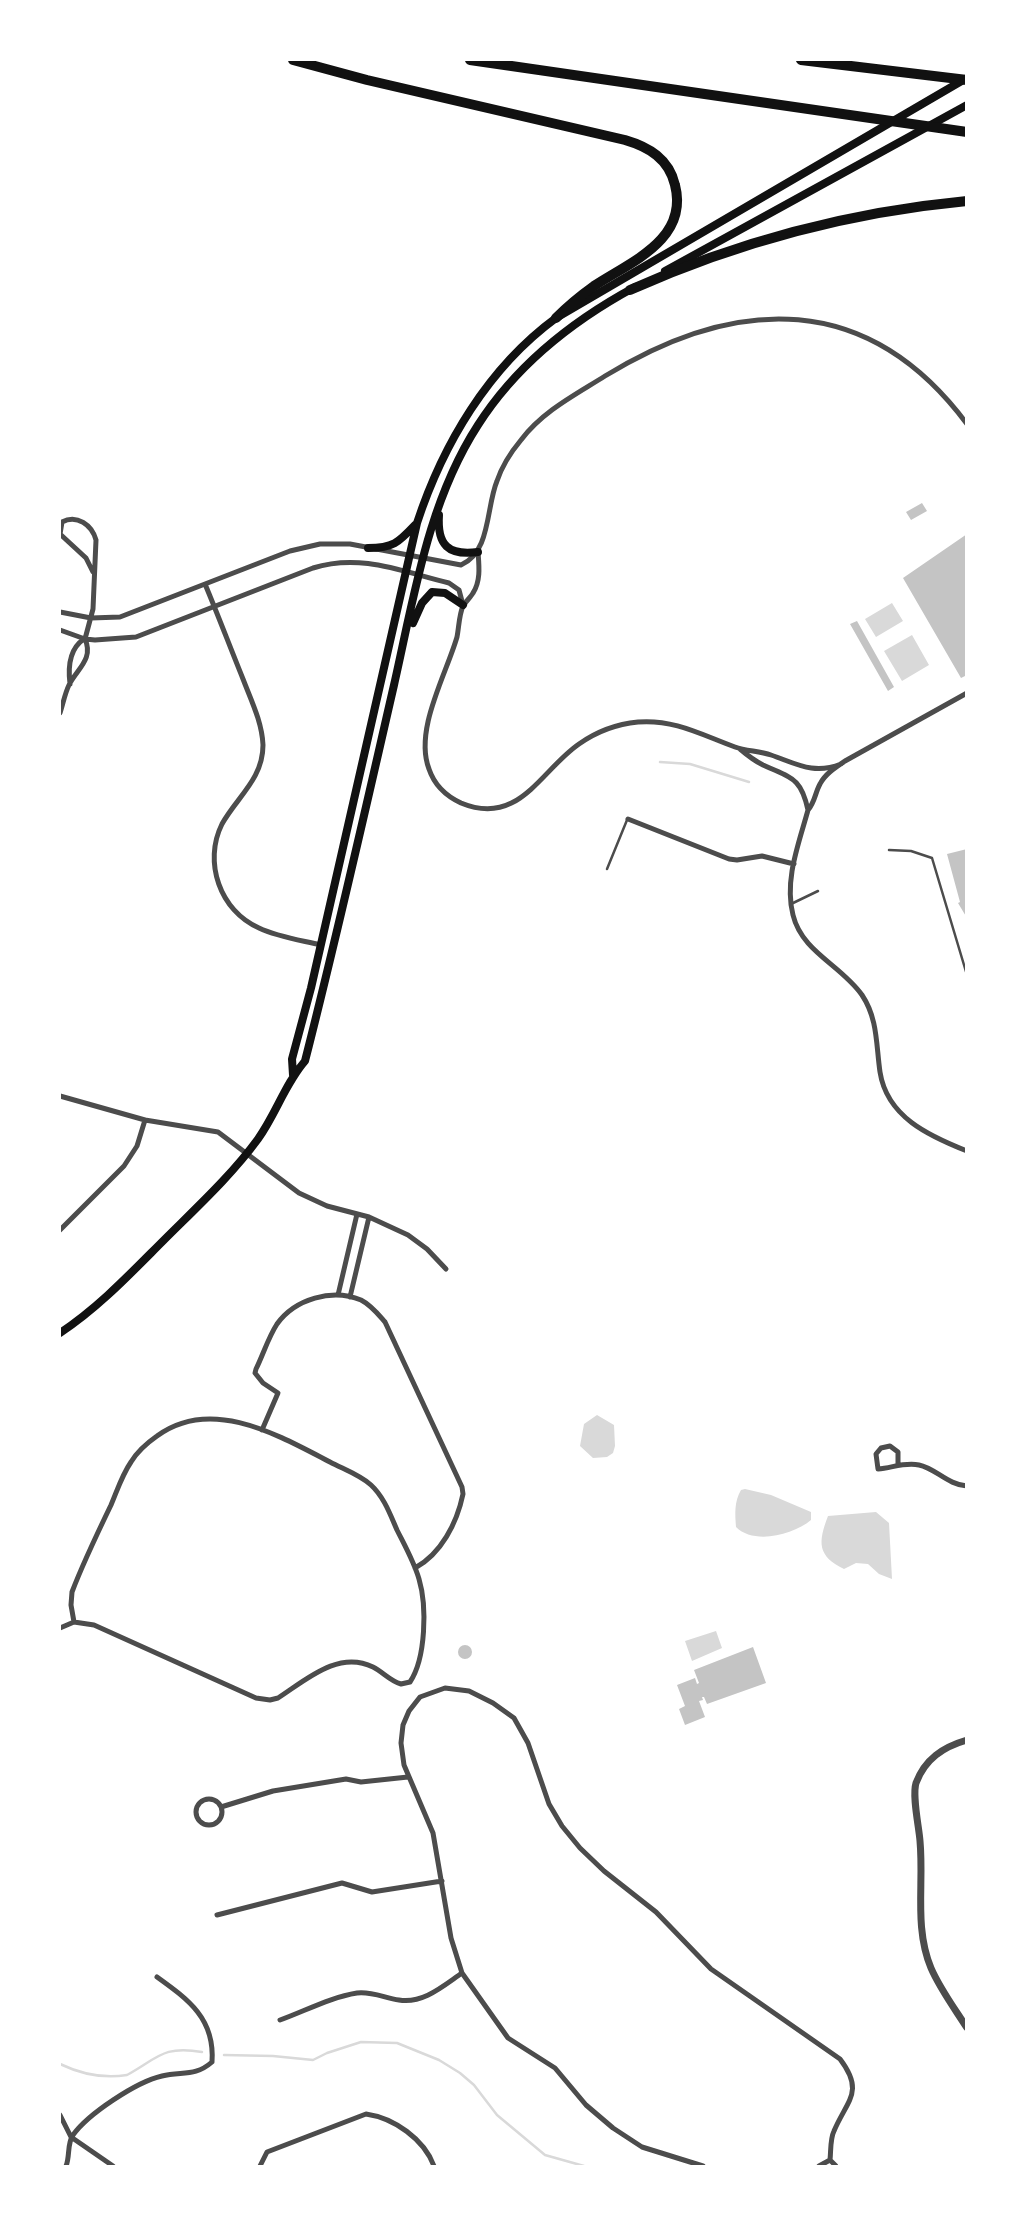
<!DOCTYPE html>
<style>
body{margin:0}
#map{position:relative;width:1026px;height:2226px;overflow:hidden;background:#fff;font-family:Figtree,sans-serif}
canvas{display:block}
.frame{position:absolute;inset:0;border:61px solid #fff;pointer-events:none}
</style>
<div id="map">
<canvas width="1026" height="2226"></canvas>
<div class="frame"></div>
</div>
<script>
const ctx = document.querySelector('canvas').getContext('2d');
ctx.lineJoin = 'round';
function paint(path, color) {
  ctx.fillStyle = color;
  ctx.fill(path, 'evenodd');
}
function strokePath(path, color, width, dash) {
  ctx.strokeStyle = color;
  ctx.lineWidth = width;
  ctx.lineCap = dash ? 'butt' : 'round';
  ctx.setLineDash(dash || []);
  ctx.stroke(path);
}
const water = new Path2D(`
 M892,603L903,621L876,637L865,619Z
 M912,635L929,665L902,681L884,651Z
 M597,1415L614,1425L615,1446L613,1453L607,1457L593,1458L580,1446L584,1424Z
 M745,1489L771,1495L811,1512V1520C793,1535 754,1545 736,1527C735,1514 734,1502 741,1490Z
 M876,1512L889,1523L892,1579L879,1574L868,1564L856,1563L844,1569C817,1556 818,1542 828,1516Z
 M716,1631L722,1648L692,1661L685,1641Z`);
const stream = new Path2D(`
 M660,762L690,764L749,782
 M224,2055L273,2056L313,2060L327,2053L361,2042L397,2043L439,2060L460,2073L474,2085L497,2115L545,2155L584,2166
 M60,2064C81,2074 103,2079 127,2075C158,2058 163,2045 202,2052`);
const building = new Path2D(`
 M922,503L927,511L911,520L906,512Z
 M967,534V675L961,678L903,578Z
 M857,621L894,687L888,691L850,624Z
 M967,849V918L958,903L960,902L947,854Z
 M458 1652a7 7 0 1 1 14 0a7 7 0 1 1-14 0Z
 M753,1647L766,1683L707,1704L704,1697H702L703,1700L699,1701L705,1717L685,1725L679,1709L685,1706L677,1685L695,1678L697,1684L699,1683L694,1670Z`);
const service = new Path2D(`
 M889,850L911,851L932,858L967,975
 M607,869L627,820
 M791,904L818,891`);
const minor = new Path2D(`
 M478,552C479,565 481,581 473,593C471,597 466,601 463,606C459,615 459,627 457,637C446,675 414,730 429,769C434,784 446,796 461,803C519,827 540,771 579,744C596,732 617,724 638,722C674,719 702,735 735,747C746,751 759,751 771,755C797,764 814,775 841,764
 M205,584C218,615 230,647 243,679C251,700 262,722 263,745C263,779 237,797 222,824C203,862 220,911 259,928C278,937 300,940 321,945
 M60,612L91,618L120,617L290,551L320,544H350L461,565C491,552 486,507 497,481C502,466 511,452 521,440C543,411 575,395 605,376C737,295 868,291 967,424
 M60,630L85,639L95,640L136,637L313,568C361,553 403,572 449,583L459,590L463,605
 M85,639L93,609L96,540C92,525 77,514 62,522L60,534L86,558L93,572
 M70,684C68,668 69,649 84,639
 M967,693L845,761C836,767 825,774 820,784C815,793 815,802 808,810C799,843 784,880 793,915C802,952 841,965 862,995C878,1019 876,1045 880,1072C887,1117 929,1136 967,1151
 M60,713C63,704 65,693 69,685C77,669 94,659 85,639
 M740,749C747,755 755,761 763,765C791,778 801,777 808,810
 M628,819L729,859L737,860L762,856L794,864
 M60,1096L145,1120L218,1132L299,1193L327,1206L369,1217L408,1235L427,1249L446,1269
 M60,1230L124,1166L137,1146L145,1120
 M338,1295L357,1214
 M350,1297L369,1217
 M262,1430L278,1393L263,1383L255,1373L256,1369C263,1355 268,1338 277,1324C295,1299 332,1288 361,1300C371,1305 378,1314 385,1322L462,1487L463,1494C457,1523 441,1554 415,1568
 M898,1464V1452L890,1446L881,1448L876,1454L878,1469C892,1468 904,1462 919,1465C935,1468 948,1485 967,1486
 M60,1628L74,1622L94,1625L256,1698L270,1700L278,1698C306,1680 338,1650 373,1667C383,1672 390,1681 401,1684L410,1682C426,1658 427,1606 419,1579C414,1562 405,1546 397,1530C390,1514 384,1497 371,1485C360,1475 343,1469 330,1462C278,1435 211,1396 157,1436C147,1443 137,1452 131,1462C122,1475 117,1491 111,1505C97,1534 83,1563 72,1592L71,1605L74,1622
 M196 1812a13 13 0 1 1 26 0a13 13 0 1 1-26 0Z
 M221,1807L273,1791L346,1779L361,1782L408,1777
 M217,1915L342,1883L372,1892L442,1881
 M280,2020C305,2011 331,1997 357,1993C371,1991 385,1998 399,2000C423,2004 443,1986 462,1973
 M60,2115L71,2137L113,2166
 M66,2166C70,2157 67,2143 73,2135C88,2114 136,2082 162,2076C182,2071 195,2077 212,2062C215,2019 189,2000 157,1977
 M260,2166L267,2152L366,2114C394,2118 424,2139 434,2166
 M703,2166L642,2147L613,2128L586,2105L555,2068L508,2038L462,1973L451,1938L433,1833L404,1765L401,1743L403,1725L409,1711L420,1697L445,1688L469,1691L493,1703L514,1718L528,1743L549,1804L562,1826L580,1848L604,1871L656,1912L711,1969L840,2059C865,2092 847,2100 834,2131C830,2139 831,2151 830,2160L836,2166
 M819,2166L830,2160`);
const tertiary = new Path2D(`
 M967,1740C943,1747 925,1759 916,1783C912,1796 919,1827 920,1841C924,1884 914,1927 931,1968C940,1989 955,2009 967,2028`);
const secondary = new Path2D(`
 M665,271L967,105
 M439,515C437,545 448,556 478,552
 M368,548C393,548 398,543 415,525
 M413,623L422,603L432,592L445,593L463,605
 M293,1075L292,1059L311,988L417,523C443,444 488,368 556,318L965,79
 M60,1333C99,1307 130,1274 163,1241C196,1208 231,1176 258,1139C276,1114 285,1084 305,1061C337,936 365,811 394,685C414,597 428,502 478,425C517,364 572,321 635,287`);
const motorway = new Path2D(`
 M293,60L367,80L625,140C649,147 669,159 675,185C689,240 630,262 594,286C580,296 568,306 556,318
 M470,60L967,132
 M801,60L967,80
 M630,290C737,242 850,212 967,201`);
paint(water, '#d9d9d9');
strokePath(stream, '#d9d9d9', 2.5);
paint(building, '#c4c4c4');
strokePath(service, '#4c4c4c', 2.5);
strokePath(minor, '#4c4c4c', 5);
strokePath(tertiary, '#4c4c4c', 7);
strokePath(secondary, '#111', 8);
strokePath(motorway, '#111', 10);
</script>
